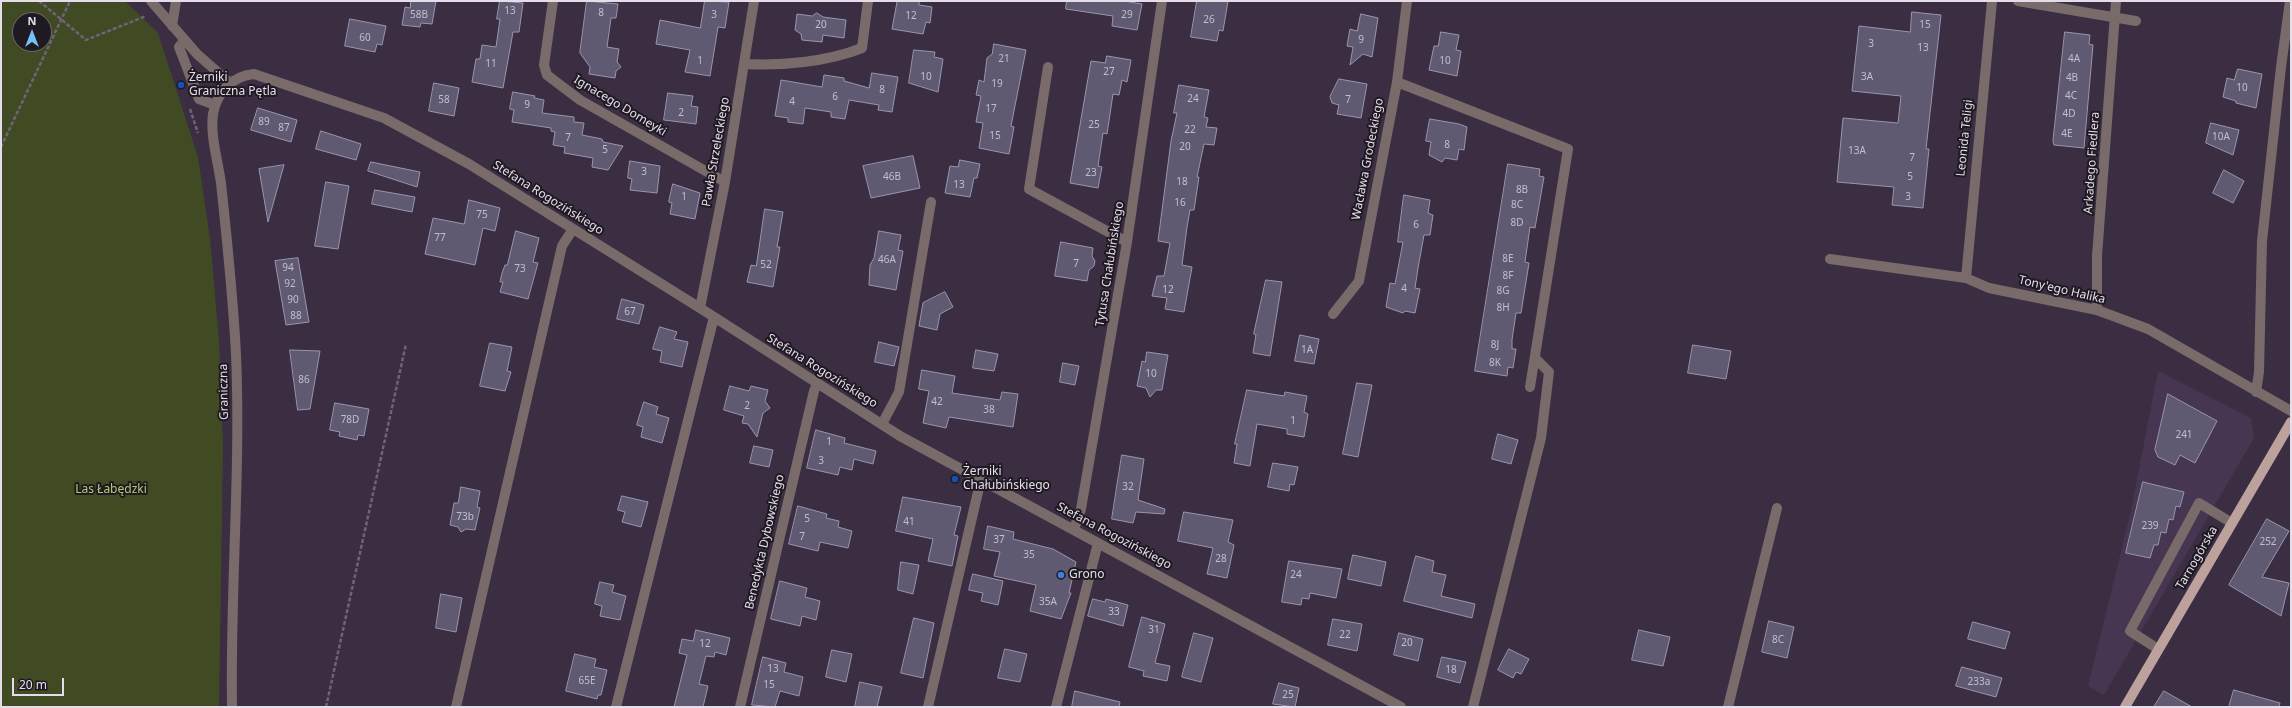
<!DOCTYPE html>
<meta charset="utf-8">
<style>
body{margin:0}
#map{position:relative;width:2292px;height:708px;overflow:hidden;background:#3b2e43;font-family:"Noto Sans",sans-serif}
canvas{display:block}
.frame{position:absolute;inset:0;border:2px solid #e5ddea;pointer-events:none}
.north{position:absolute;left:12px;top:12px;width:40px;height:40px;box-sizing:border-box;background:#1f1922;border:1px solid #6e6772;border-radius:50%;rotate:0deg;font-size:11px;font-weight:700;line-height:16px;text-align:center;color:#e5ddea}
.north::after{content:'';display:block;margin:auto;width:14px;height:18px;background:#75c0f6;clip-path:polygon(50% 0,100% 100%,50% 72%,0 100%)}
.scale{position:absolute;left:12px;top:678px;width:52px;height:18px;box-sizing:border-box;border:2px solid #e5ddea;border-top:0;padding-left:5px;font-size:12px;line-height:14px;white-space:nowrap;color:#e5ddea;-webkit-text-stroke:3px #1f1922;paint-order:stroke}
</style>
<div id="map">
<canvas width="2292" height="708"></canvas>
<div class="frame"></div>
<div class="north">N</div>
<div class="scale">20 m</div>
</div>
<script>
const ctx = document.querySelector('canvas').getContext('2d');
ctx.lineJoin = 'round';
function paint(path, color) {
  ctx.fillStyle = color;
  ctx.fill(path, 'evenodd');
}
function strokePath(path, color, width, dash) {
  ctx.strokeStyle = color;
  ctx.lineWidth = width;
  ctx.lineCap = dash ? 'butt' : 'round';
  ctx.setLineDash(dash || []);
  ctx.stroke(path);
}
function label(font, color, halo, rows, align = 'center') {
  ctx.font = font + ' "Noto Sans",sans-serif';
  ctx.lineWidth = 4;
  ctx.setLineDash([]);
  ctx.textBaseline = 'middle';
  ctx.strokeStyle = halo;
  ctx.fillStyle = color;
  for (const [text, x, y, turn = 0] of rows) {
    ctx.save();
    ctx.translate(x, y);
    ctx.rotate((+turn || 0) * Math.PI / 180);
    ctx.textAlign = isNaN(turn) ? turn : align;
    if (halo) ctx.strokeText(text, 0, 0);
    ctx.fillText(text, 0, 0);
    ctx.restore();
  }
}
const built = new Path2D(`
 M2158,371L2251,418L2254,438L2104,695L2088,686L2130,515Z`);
const green = new Path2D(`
 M1,1H125L158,33L198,157L210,239L219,340L223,444L219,707H1ZM20,20H44V44H20Z`);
const building = new Path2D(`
 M411,1H436L432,24L421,23L420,27L402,25L405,7L410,8Z
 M500,1L523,3L519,32H513L503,88L472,82L476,59H480L482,45L496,47L500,19H497Z
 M587,1L618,4L616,18H611L607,47L619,49L617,62L621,67L616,71L615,78L589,74L590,67L580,53Z
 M705,1L729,2L725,28L718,27L710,76L685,72L690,50L656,44L660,20L700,28Z
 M919,1V5L932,7L930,23L926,22L923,34L892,29L897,2Z
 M1067,1H1124L1142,4L1137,30L1112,26L1113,16L1066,9Z
 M1197,1H1228L1223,31L1219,30L1217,41L1191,37Z
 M1912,12L1941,15L1926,149H1929L1923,208L1892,205L1894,187L1837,182L1843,118L1898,123L1901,96L1852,91L1859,26L1910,32Z
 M817,13L823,17L846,20L844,38L823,35L822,42L802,40L801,34L795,30L797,14L812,16Z
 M1361,14L1378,18L1372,57L1363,54L1350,65L1353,47L1347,46L1350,29L1357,31Z
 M350,19L386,26L382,45L377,44L375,52L345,46Z
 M1441,32L1459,35L1456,50L1461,51L1457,76L1429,70L1434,46H1438Z
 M2065,32L2090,35L2089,44L2093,45L2084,148L2054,145L2053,142Z
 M994,44L1026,50L1011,126L1014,127L1009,154L979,148L983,123L976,122L981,96L976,95L979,80L984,82L987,58L992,54Z
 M914,50L935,52L934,57L943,59L938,92L909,83Z
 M1107,56L1131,60L1127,82L1122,80L1119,95L1113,94L1107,134L1103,133L1098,166L1102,167L1098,188L1070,183L1091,61L1105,63Z
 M2238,69L2262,74L2256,108L2236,103V101L2223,97L2227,78L2234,80Z
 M872,73L898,77L892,112L878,110L879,105L849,100L845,119L831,117V112L805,108L803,124L788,122V118L775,116L781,80L822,87L824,75L844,78V81L869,88Z
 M1339,79L1367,84L1361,118L1337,114L1339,105L1332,103L1330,97Z
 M434,83L459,88L454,116L429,111Z
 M1179,85L1209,90L1204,117L1208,118L1206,127L1217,128L1214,145L1204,144L1197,177H1199L1194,210H1190L1187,227L1182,265L1192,267L1184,312L1165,309L1167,298L1152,296L1157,276H1164L1170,243L1158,241L1171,141L1177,113H1174Z
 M513,92L535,96L534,98L544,100L542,113L574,117V122L584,123L582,135L602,139L603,142L623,146L608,170L592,167L593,158L564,153L565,147L553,145L555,132L551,131V128L512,122L514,110L510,109Z
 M668,93L693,96L691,106L698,107L696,124L664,120Z
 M258,108L297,120L291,142L251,130Z
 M1430,119L1459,124L1467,127L1464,150L1459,149L1457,160L1445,158L1442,162L1429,155L1431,142L1426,141Z
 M2211,123L2239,130L2233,155L2206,143Z
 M321,131L361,144L356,160L316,149Z
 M913,156L920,188L871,198L863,166Z
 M960,160L980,164L977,178H974L970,197L945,193L950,166L958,167Z
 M630,161L660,166L657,193L630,190L632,179L628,178Z
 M371,162L420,172L417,187L368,171Z
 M1508,164L1540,169L1539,176L1544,177L1535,228L1530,227L1525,262L1529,263L1521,313H1516L1512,340V349H1516L1513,368L1508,367L1507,376L1475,371Z
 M284,165L268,222L259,169Z
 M2224,170L2244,181L2233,203L2213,193Z
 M326,182L349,186L338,249L315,246Z
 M673,184L700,193L695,219L670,214L672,203L669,202Z
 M375,190L415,197L412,212L372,204Z
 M1404,195L1430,200L1428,213L1433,215L1430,235H1424L1418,268L1415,288L1420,289L1415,313L1405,311L1403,313L1386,307L1390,283L1395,284L1403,242H1398Z
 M469,200L500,208L495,231L483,228L475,265L425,254L433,218L464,224Z
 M765,209L783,212L777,247H780L773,287L747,282L751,265L756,266Z
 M516,231L539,238L533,262L538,263L528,299L500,292L503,282H500L502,273L505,265H507Z
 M879,231L901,235L898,250L903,251L896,290L869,285L870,265L874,258Z
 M1061,242L1093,248L1092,256L1095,261L1094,266L1089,270L1087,281L1055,276Z
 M298,258L309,322L286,325L275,261Z
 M1266,280L1282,282L1270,356L1253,353L1256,335L1254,334Z
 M945,292L953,307L940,314L937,330L919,326L923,303Z
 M622,299L644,305L639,324L617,319Z
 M660,327L677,332L674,339L688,342L682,367L660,362L662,351L653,349Z
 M1300,335L1319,339L1314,364L1295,361Z
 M879,342L899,347L894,366L875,362Z
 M490,343L512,347L507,371L511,372L505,391L480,386Z
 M1693,345L1731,351L1726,379L1688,373Z
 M290,350L320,351L310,409L298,410Z
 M976,350L998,354L994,371L973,368Z
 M1147,352L1168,355L1162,390H1156L1150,397L1146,388L1137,386L1142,361L1145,362Z
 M1063,363L1079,366L1075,385L1060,382Z
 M922,370L955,376L952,393L1000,400L1002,392L1018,394L1013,427L949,417L946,428L923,423L929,391L919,389Z
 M1357,383L1372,385L1358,457L1343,454Z
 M730,386L749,391L751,386L768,390L765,401L770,408L763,413L757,437L748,424L742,423L744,416L724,410Z
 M1247,390L1284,396L1285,392L1307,396L1304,412L1308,414L1304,437L1287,434V429L1257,424L1250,466L1234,463L1237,444H1235Z
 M2168,394L2217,421L2195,463L2180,455L2175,465L2158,457L2155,450Z
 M644,402L658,407L656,414L669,418L662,443L641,437L643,427L637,425Z
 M335,403L369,409L364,436L358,435L357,440L339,436L340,432L330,430Z
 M816,430L845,438L844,443L876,451L873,464L854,459L852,470L840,467L838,475L807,468Z
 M1498,434L1518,440L1511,464L1492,459Z
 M754,446L773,450L769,467L750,463Z
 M1122,455L1144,459L1138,500L1165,509L1164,514L1136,512L1133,523L1112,519Z
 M1273,463L1298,467L1294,485L1290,484L1289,491L1268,487Z
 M2143,482L2184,492L2180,507L2176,506L2173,520L2169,519L2166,533L2161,532L2158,545H2154L2150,558L2126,553Z
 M461,487L480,491L477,507L480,508L475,530L466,529L461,532L458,527L450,525L454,503H458Z
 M622,496L648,502L641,527L622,522L625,512L618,510Z
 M903,497L961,507L954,535L958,536L952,566L928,561L933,539L896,531Z
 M798,506L827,514L826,518L839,521L838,527L852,531L848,548L820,542L818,551L789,544Z
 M1184,512L1233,520L1228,542L1234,545L1227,578L1207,574L1213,548L1178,541Z
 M2267,519L2289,531L2262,577L2289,583L2281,616L2229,585Z
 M988,526L1014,532L1013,539L1053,549L1076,562L1069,593H1071L1061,619L1030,611L1036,585L994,576L1000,552L984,549Z
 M1353,555L1386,562L1381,586L1348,579Z
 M1416,556L1434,561L1432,572L1446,575L1441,596L1475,604L1472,618L1404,601Z
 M1289,561L1342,569L1336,598L1310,593L1309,599L1302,598L1301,605L1282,602Z
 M901,562L919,565L913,594L898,590Z
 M973,574L1003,581L998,605L981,601L983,593L969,590Z
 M780,581L807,588L805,597L820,601L816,620L802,616L800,626L771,619Z
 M600,582L614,585L612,592L626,596L620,620L600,616L602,606L595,604Z
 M441,594L462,598L456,632L436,628Z
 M1093,599L1105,602L1106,599L1128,605L1123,626L1088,616Z
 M1142,617L1165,624L1155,663L1170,666L1167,681L1143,676L1144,671L1129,667Z
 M914,618L934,623L923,678L901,673Z
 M1333,619L1362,624L1357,651L1328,645Z
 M1769,621L1794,627L1787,658L1762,652Z
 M1973,622L2010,632L2005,649L1968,639Z
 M696,630L730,638L726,655L715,652L714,657L706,656L699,684L708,686L703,707H674L687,655L679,653L682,639L693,641Z
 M1639,630L1670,637L1663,666L1632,660Z
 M1194,633L1213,638L1201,682L1182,677Z
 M1399,633L1423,639L1418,661L1394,655Z
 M1005,649L1027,654L1020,682L998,678Z
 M1509,649L1529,659L1521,674L1516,672L1513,678L1498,670Z
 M832,650L852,654L846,682L826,677Z
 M575,654L596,659L594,667L607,670L601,695H598L597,699L566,691Z
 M763,657L786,663L784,672L803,677L799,696L780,691L775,707L752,705Z
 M1442,657L1466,662L1460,683L1437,677Z
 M1962,667L2002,678L1996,697L1956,686Z
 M860,682L882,687L877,707H855Z
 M1279,683L1299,688L1295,707L1273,704Z
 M2234,690L2280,703L2279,707H2229Z
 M1075,691L1120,702L1119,707H1072Z
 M2164,691L2192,707H2154Z`);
const path = new Path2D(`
 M39,1L86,40L146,16
 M190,109L198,133
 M1,147L70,1
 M326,707L406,344`);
const minor = new Path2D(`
 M151,1L197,54L230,83
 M553,1L544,65L547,75L580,100L725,182
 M2018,1L2136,21
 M172,26L176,1
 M184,41L179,47L199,99L215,105
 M744,64C781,66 827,62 862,48L868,1
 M1048,67L1029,189L1127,242
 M1397,82L1568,149L1530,387
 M1830,259L1966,278L1989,288L2097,310L2148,329L2291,411
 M1966,278L1992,1
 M700,308L725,182L754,1
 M2097,310V256L2116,1
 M1333,314L1359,281L1397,82L1407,1
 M2256,392L2259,372L2262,241L2281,67L2290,1
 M882,424L899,392L931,202
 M1074,529L1081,509L1127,242L1162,1
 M2158,649L2130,631L2199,503L2232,523
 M232,707C230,589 241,471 236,354C233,297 227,239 221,183C218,161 210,136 213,114C217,92 232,76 254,74L384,118L469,164L700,308L900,436L1401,707
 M456,707L562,246L573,229
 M616,707L714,317
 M740,707L814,391L817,384
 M928,707L981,479
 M1056,707L1098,543
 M1473,707L1541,438L1549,372L1535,358
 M1728,707L1777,508`);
const major = new Path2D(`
 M2125,707L2291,422`);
const markers = [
 [181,85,4,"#1a4fb4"],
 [955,479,4,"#1a4fb4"],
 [1061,575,4,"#3f7fe0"]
];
const numberNames = [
 ["13",510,11],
 ["8",601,13],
 ["58B",419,15],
 ["3",714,15],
 ["29",1127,15],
 ["12",911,16],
 ["26",1209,20],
 ["20",821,25],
 ["15",1925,25],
 ["60",365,38],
 ["9",1361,40],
 ["3",1871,44],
 ["13",1923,48],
 ["21",1004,59],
 ["4A",2074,59],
 ["1",700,61],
 ["10",1445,61],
 ["11",491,64],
 ["27",1109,72],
 ["10",926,77],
 ["3A",1867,77],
 ["4B",2072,78],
 ["19",997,84],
 ["10",2242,88],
 ["8",882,90],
 ["4C",2071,96],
 ["6",835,97],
 ["24",1193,99],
 ["58",444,100],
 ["7",1348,100],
 ["4",792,102],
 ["9",527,105],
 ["17",991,109],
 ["2",681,113],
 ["4D",2069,114],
 ["89",264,122],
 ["25",1094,125],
 ["87",284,128],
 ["22",1190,130],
 ["4E",2067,134],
 ["15",995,136],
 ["10A",2221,137],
 ["7",568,138],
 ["8",1447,145],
 ["20",1185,147],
 ["5",605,150],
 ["13A",1857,151],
 ["7",1912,158],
 ["3",644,172],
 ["23",1091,173],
 ["46B",892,177],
 ["5",1910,177],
 ["18",1182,182],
 ["13",959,185],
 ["8B",1522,190],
 ["1",684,197],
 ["3",1908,197],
 ["16",1180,203],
 ["8C",1517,205],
 ["75",482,215],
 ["8D",1517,223],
 ["6",1416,225],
 ["77",440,238],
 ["8E",1508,259],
 ["46A",887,260],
 ["7",1076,264],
 ["52",766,265],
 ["94",288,268],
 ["73",520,269],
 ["8F",1508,276],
 ["92",290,284],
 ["4",1404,289],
 ["12",1168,290],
 ["8G",1503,291],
 ["90",293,300],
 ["8H",1503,308],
 ["67",630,312],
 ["88",296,316],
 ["8J",1495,345],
 ["1A",1307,350],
 ["8K",1495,363],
 ["10",1151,374],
 ["86",304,380],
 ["42",937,402],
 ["2",747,406],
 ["38",989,410],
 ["78D",350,420],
 ["1",1293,421],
 ["241",2184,435],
 ["1",829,442],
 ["3",821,461],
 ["32",1128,487],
 ["73b",465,517],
 ["5",807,519],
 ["41",909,522],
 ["239",2150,526],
 ["7",802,537],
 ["37",999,540],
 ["252",2268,542],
 ["35",1029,555],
 ["28",1221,559],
 ["24",1296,575],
 ["35A",1048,602],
 ["33",1114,612],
 ["31",1154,630],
 ["22",1345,635],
 ["8C",1778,640],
 ["20",1407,643],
 ["12",705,644],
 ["13",773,669],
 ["18",1451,670],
 ["65E",587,681],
 ["233a",1979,682],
 ["15",769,685],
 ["25",1288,695]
];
const poiNames = [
 ["Żerniki",189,78],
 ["Graniczna Pętla",189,92],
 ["Żerniki",963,472],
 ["Chałubińskiego",963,486],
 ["Grono",1069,575]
];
const streetNames = [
 ["Ignacego Domeyki",620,106,31],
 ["Leonida Teligi",1965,138,-84],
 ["Pawła Strzeleckiego",716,152,-80],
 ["Wacława Grodeckiego",1368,159,-79],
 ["Arkadego Fiedlera",2092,163,-86],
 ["Stefana Rogozińskiego",548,198,32],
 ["Tytusa Chałubińskiego",1110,264,-81],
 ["Tony'ego Halika",2062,290,13],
 ["Stefana Rogozińskiego",822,371,32],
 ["Graniczna",224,392,-91],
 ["Stefana Rogozińskiego",1114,536,28],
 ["Benedykta Dybowskiego",765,542,-77],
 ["Tarnogórska",2197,558,-60]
];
const parkNames = [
 ["Las Łabędzki",111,490]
];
paint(built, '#473651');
paint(green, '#404b24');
paint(building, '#5f5a72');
strokePath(building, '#9a95af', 1);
strokePath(path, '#6f6376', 2.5, [4, 2]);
strokePath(minor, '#796b69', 10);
strokePath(major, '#bca19c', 10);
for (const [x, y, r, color] of markers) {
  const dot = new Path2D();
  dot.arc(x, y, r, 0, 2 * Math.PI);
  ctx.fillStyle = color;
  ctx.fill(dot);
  strokePath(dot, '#1f1922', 1.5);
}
label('10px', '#c4bccc', null, numberNames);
label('12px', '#e5ddea', '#1f1922', poiNames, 'left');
label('12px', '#e5ddea', '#1f1922', streetNames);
label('12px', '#b2cb76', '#1f1922', parkNames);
</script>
